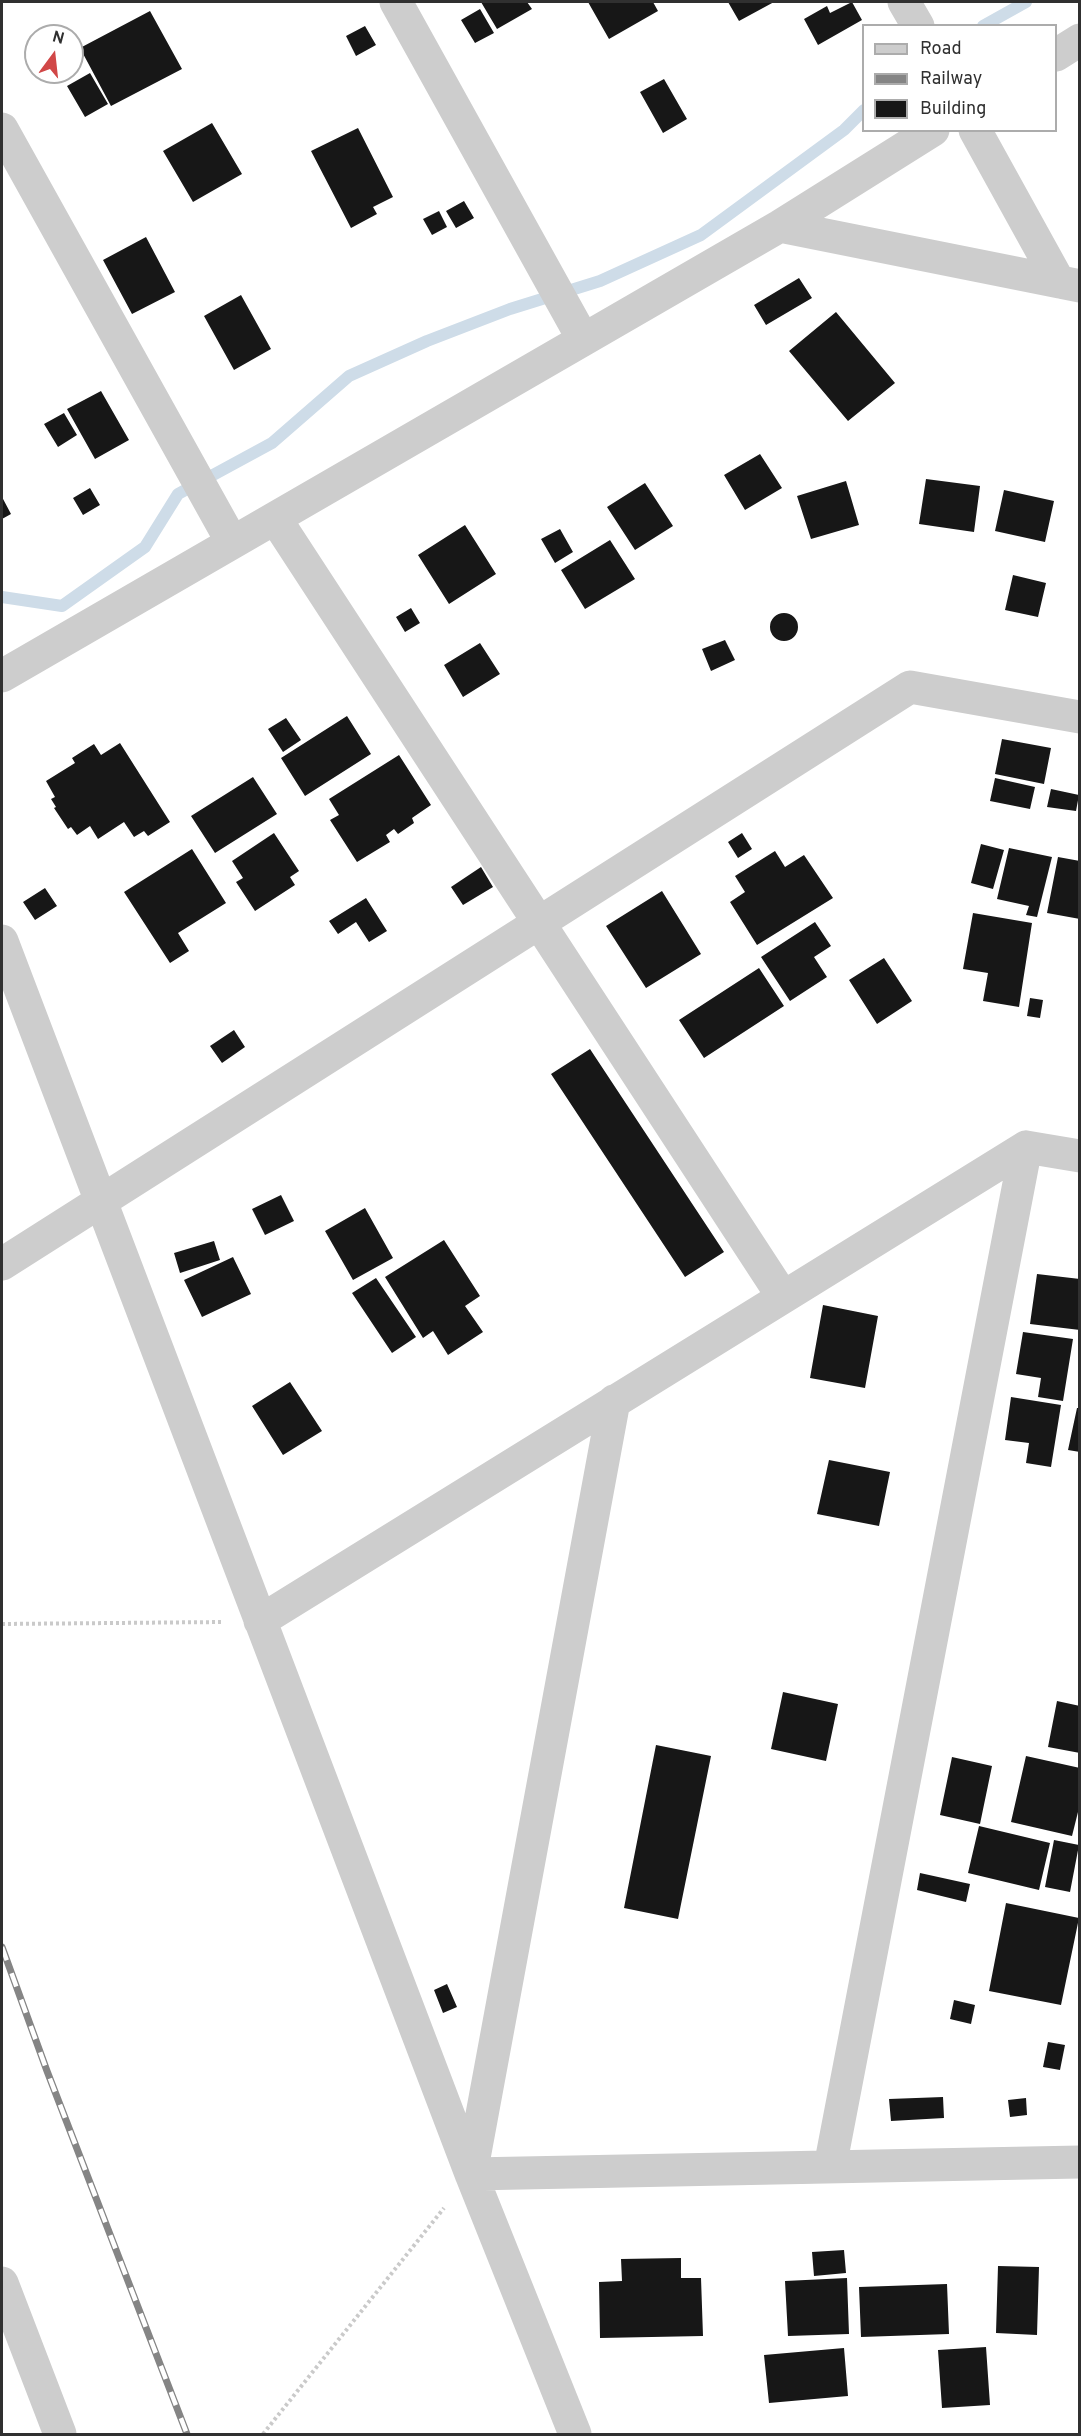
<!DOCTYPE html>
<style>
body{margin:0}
#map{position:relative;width:1081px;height:2436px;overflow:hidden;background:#fff;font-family:Overpass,sans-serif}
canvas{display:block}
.frame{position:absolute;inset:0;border:3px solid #303030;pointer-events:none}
.legend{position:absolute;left:862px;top:24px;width:195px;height:108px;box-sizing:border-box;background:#fff;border:2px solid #acacac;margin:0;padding:8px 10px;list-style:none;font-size:18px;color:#303030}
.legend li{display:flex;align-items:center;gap:12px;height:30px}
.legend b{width:30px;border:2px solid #acacac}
.north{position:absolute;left:24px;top:24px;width:60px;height:60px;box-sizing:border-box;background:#fff;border:2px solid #acacac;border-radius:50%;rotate:15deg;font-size:16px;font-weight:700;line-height:24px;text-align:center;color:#303030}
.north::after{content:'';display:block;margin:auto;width:21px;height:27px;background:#d14747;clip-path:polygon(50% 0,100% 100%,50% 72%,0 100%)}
</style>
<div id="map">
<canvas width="1081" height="2436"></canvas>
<div class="frame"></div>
<ul class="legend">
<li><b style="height:8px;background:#cdcdcd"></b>Road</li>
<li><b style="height:8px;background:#858585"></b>Railway</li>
<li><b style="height:16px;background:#171717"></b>Building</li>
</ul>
<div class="north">N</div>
</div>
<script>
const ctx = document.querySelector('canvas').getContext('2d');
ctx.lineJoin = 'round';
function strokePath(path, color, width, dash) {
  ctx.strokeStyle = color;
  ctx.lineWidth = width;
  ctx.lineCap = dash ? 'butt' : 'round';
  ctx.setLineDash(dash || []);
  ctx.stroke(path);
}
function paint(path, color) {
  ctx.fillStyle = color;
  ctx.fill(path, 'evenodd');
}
const stream = new Path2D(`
 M983,26L1026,2
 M2,597L62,606L145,547L178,494L272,443L349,376L427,341L510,309L600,281L701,235L844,130L864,110`);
const building = new Path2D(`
 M481,2H527L532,9L497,29Z
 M588,2H653L658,11L609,39Z
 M728,2H774L739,21Z
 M852,2L862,20L818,45L804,19L827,6L830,13Z
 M480,9L494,33L475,43L461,20Z
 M150,11L182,69L111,106L80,48Z
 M365,26L376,45L356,56L346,36Z
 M90,73L108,104L85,117L67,86Z
 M664,79L687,119L663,133L640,92Z
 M212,123L242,174L193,202L163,151Z
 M358,128L393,197L373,207L377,214L351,228L311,151Z
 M464,201L474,218L456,228L446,211Z
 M439,211L447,227L432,235L423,219Z
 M146,237L175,292L132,314L103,260Z
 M799,278L812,298L766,325L754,305Z
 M241,295L271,349L234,370L204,316Z
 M836,312L895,383L848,421L789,351Z
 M101,391L129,440L95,459L67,409Z
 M64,413L77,435L58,447L44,424Z
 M760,454L782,488L745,510L724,475Z
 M926,479L980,486L974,532L919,524Z
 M846,481L859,525L811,539L797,496Z
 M645,483L673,526L635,550L607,507Z
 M90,488L100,505L83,515L73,498Z
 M1004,490L1054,501L1045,542L995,531Z
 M2,497L11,514L2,519Z
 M465,525L496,574L449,604L418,555Z
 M560,529L573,552L555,563L541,539Z
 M610,540L635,579L585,609L561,570Z
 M1013,575L1046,583L1038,617L1005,610Z
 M411,608L420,623L405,632L396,617Z
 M770 627a14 14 0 1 1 28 0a14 14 0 1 1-28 0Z
 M725,640L735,660L711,671L702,649Z
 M480,643L500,674L463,697L444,665Z
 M347,716L371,754L305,796L281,758Z
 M286,718L301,740L283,752L268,729Z
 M1002,739L1051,748L1044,784L995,774Z
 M120,743L170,822L148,836L144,831L134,837L124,822L98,839L90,826L77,835L71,827L68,829L54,808L56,807L51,799L55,797L46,781L75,763L72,758L94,744L101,755Z
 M399,755L431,805L412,818L414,823L398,834L394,829L386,835L390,842L357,862L330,820L339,815L329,799Z
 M253,777L277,814L215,853L191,816Z
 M995,778L1035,787L1030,809L990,801Z
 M1051,789L1079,795L1076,811L1047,807Z
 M274,833L299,871L290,877L295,885L255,911L236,882L243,878L232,861Z
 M742,833L752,849L738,858L728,842Z
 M981,844L1004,850L993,889L971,883Z
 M1009,848L1052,857L1037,917L1026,915L1029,906L997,899Z
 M192,849L226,903L178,933L189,951L170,963L124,892Z
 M775,851L785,867L804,855L833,898L757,945L730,902L745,892L735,876Z
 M1058,857L1080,861V919L1047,913Z
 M481,867L493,887L463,905L451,887Z
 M45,888L57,906L35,920L23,902Z
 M662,891L701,954L646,988L606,926Z
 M366,898L387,931L369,942L356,922L338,934L329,921Z
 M973,913L1032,923L1019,1007L983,1001L988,973L963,969Z
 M815,922L831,946L814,957L827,977L790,1001L761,957Z
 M884,958L912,1001L877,1024L849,980Z
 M759,968L784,1006L704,1058L679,1020Z
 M1030,998L1043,1000L1040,1018L1027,1016Z
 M234,1030L245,1047L222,1063L210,1046Z
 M590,1049L724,1252L685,1277L551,1074Z
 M281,1195L294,1221L265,1235L252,1209Z
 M365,1208L393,1258L353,1280L325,1231Z
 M444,1240L480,1296L465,1306L483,1332L448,1355L433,1331L423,1338L385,1277Z
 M214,1241L220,1260L180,1273L174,1253Z
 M233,1257L251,1294L202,1317L184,1280Z
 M1037,1274L1080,1279V1330L1030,1324Z
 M376,1278L416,1337L392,1353L352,1293Z
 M823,1305L878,1316L865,1388L810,1378Z
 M1023,1332L1073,1339L1063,1401L1038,1397L1041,1378L1016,1374Z
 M290,1382L322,1431L283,1455L252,1406Z
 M1011,1397L1061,1405L1051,1467L1026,1463L1029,1443L1005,1440Z
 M1077,1408H1080V1452L1068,1450Z
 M829,1460L890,1472L879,1526L817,1514Z
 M783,1692L838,1704L826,1761L771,1749Z
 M1057,1701L1080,1706V1753L1048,1747Z
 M656,1745L711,1756L678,1919L624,1908Z
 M1026,1756L1080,1768V1804L1072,1836L1011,1822Z
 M952,1757L992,1766L980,1824L940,1815Z
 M979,1826L1050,1843L1039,1890L968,1873Z
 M1054,1840L1079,1845L1070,1892L1045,1887Z
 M920,1873L970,1884L966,1902L917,1890Z
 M1006,1903L1079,1918L1061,2005L989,1991Z
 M447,1984L457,2007L443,2013L434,1990Z
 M954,2000L975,2005L971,2024L950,2019Z
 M1048,2042L1065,2045L1060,2070L1043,2067Z
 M943,2097L944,2118L891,2121L889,2099Z
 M1026,2098L1027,2115L1010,2117L1008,2100Z
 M844,2250L846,2273L814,2276L812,2252Z
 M681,2258V2278H701L703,2336L600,2338L599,2282L622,2281L621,2259Z
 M998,2266L1039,2267L1037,2335L996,2333Z
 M847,2278L849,2334L788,2336L785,2281Z
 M947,2284L949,2334L861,2337L859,2287Z
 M986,2347L990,2405L942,2408L938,2350Z
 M844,2348L848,2396L769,2403L764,2355Z`);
const path = new Path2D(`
 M2,1624L223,1622
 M263,2434L444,2208`);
const minor = new Path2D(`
 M396,2L583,339
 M904,2L918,26
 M1056,55L1080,40
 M2,129L232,542
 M975,130L1059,282
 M780,226L1080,286
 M275,518L783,1297
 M2,676L780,226L933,130
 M2,941L471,2174L575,2434
 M2,1264L910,687L1080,717
 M614,1401L471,2174L1080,2162
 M260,1621L1026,1147L1080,1156
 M830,2167L1026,1147
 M2,2283L60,2434`);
const rail = new Path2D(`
 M2,1947L47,2071L187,2434`);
strokePath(stream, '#cedce8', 12);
paint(building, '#171717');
strokePath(path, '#cacaca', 4, [3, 3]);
strokePath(minor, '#cdcdcd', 33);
strokePath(rail, '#858585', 7);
strokePath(rail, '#fff', 4.5, [14]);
</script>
